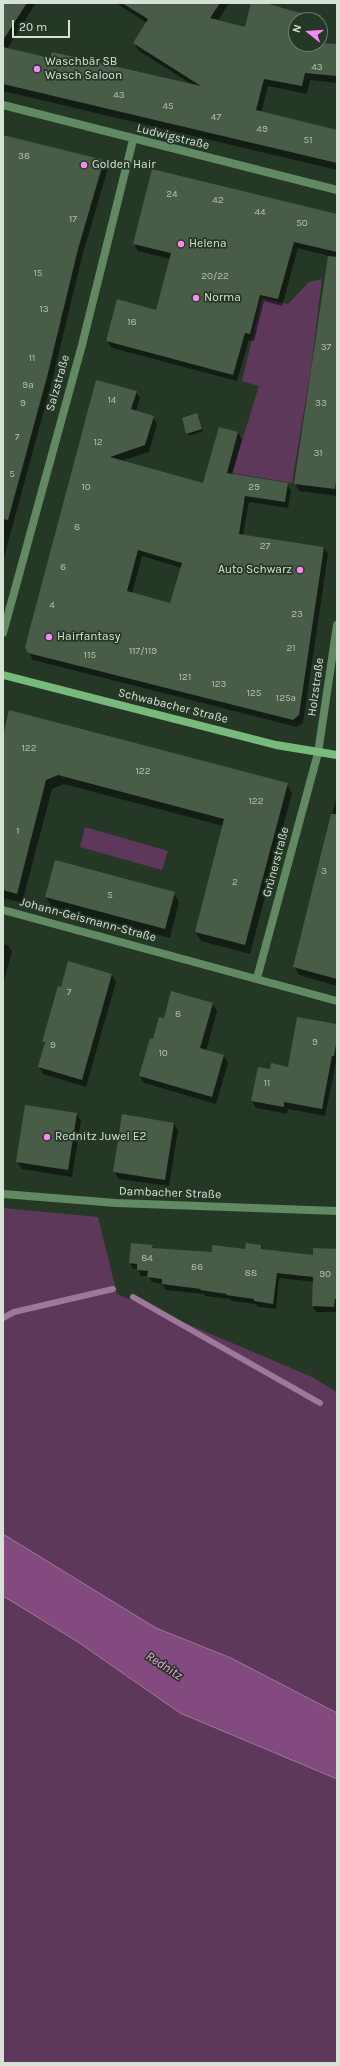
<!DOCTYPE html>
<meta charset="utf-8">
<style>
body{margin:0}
#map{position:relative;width:340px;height:2066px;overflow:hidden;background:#253826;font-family:Karla,sans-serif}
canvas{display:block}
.frame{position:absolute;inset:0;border:4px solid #d7e2d7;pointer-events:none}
.north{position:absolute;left:288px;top:12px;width:40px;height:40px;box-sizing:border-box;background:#253826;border:1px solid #6c7c6d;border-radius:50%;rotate:287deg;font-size:11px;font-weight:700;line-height:16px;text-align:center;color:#d7e2d7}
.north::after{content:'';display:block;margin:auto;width:14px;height:18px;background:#f589ef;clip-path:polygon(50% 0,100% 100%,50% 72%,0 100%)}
.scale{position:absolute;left:12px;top:20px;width:58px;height:18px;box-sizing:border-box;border:2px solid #d7e2d7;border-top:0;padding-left:5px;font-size:12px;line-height:14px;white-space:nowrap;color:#d7e2d7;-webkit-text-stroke:3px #253826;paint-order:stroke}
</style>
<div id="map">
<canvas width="340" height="2066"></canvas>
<div class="frame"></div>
<div class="north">N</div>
<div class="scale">20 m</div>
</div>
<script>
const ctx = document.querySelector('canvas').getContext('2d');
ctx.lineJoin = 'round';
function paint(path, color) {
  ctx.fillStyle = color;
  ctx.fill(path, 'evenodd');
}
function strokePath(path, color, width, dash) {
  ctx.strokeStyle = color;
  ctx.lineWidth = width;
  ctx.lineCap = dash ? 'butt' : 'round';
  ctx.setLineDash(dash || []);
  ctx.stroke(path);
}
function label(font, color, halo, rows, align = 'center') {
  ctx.font = font + ' Karla,sans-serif';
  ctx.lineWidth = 3.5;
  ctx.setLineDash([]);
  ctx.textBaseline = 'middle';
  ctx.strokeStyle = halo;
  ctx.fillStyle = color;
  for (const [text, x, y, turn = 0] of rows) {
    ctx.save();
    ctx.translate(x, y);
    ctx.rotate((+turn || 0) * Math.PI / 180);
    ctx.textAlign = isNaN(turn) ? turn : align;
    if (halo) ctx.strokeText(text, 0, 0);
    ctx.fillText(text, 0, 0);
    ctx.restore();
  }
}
const green = new Path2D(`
 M322,279L311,368L292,483L232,473L259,386L242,381L262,298L288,304L309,282Z
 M85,827L168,851L162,870L80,847Z
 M3,1208L98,1217L117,1294L312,1377L337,1392V2063H3Z`);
const water = new Path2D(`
 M3,1534L156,1628L231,1658L337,1713V1779L180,1713L78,1642L3,1596Z`);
const shadow = new Path2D(`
 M3,3H36L7,49L51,59L193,85L139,51L134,43L147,23L116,3H229L218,21L246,28L252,3H262L302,14L320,16L325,24L320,39V20H296V44L337,45V83L310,80L307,94L268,86L261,113L337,131V170L3,91Z
 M3,135L104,161L108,168L82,257L51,385L3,561Z
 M337,215V496L299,491L295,483L329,256L298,248L282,306L264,301L254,341L249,340L237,381L112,348L107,341L156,311L170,259L138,251L134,244Z
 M136,392L140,398L136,411L153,417L157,424L149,452L121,461L204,484L220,428L238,433L242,440L232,475L287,484L291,491L288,508L249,502L243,535L324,547L328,554L303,723L297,727L33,660L26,647ZM142,556L182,568L171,604L132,594Z
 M198,416L203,431L189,436L187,433Z
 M3,739L287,784L292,793L250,954L201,941L196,932L223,826L64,784L52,789L22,903L3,898Z
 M337,795V986L299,975L294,966Z
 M174,893L179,902L170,938L51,906L46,897Z
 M3,944L8,945L12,952L3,984Z
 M112,975L116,982L86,1087L43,1074L39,1067L45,1045L43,1042L61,988Z
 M213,1004L217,1011L206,1051L224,1056L228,1063L216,1104L144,1083L140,1076L164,1020Z
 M337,1025V1063L336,1062L325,1116L288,1109L287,1114L256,1108L252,1101L270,1070L288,1068Z
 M77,1114L81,1121L72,1177L22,1169L17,1162Z
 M174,1123L178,1131L169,1186L119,1179L114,1171Z
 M132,1244L152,1246L154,1249L212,1253L246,1250L261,1246L263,1250L314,1257L337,1250V1312H316L313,1306L314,1282L279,1278L276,1309L258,1307L256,1304L231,1301L230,1299L205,1296L204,1294L166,1290L162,1284L152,1282L148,1276H141L138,1269H133L130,1263Z`);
const stream = new Path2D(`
 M133,1297L320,1403
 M3,1318L14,1312L113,1289`);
const building = new Path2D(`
 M3,3H27L3,40Z
 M122,3H220L210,18L245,27L251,3H266L296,12L321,15L319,20H296V44L320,43L337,44V76L305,73L302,86L264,79L256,110L337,130V163L3,84V47L50,58L52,52L201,86L133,43L148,19Z
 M3,135L104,160L78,249L47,377L8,520L3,519Z
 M152,169L337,214V252L294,242L278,299L260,295L250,334L245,333L233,375L106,341L117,299L156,310L171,253L133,244Z
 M328,256L337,257V475L335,489L294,484Z
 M96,380L137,391L131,409L154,416L145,445L110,457L203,483L219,427L238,432L227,473L288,483L285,502L245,496L239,534L324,547L299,715L293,720L28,653L25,647ZM138,550L182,563L170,603L127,591Z
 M197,413L202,429L186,434L182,418Z
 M9,710L288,783L245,945L195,932L224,819L58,775L46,780L17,894L3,890V735Z
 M331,814H337V979L293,967Z
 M55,860L175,892L165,929L45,897Z
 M68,961L112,974L82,1080L38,1067L45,1042H42L58,986L61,987Z
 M171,991L213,1003L200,1048L224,1055L212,1097L139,1076L150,1038L153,1039L159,1017L164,1018Z
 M297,1017L337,1024V1038L334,1056H332L322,1109L284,1102V1107L251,1101L258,1067L270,1069L271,1063L288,1067Z
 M25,1105L77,1113L68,1170L16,1162Z
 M122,1114L174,1123L165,1180L113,1172Z
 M131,1243L153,1245L152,1248L212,1252V1245L245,1249L246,1243L261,1245V1249L313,1255V1248L337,1249V1299H335L334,1307L312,1306L313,1277L277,1273L273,1304L254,1301V1299L226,1295L227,1294L200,1290L201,1289L162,1284V1279L147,1277L148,1271L137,1270V1264L129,1263Z`);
const minor = new Path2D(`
 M3,105L337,190
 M3,633L82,345L133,140
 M3,910L337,1001
 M257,978L318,753L337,625
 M3,1194L116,1203L337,1211`);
const secondary = new Path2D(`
 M3,675L276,745L337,755`);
const markers = [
 [37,69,4,"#f589ef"],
 [84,165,4,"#f589ef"],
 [181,244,4,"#f589ef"],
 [196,298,4,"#f589ef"],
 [300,570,4,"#f589ef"],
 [49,637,4,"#f589ef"],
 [47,1137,4,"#f589ef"]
];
const numberNames = [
 ["43",317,67],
 ["43",119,95],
 ["45",168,106],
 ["47",216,117],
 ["49",262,129],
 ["51",308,140],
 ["38",24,156],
 ["24",172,194],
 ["42",218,200],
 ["44",260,212],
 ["17",73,219],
 ["50",302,223],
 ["15",38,273],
 ["20/22",215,276],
 ["13",44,309],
 ["18",132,322],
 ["37",326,347],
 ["11",32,358],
 ["9a",28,385],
 ["14",112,400],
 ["9",23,403],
 ["33",321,403],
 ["7",17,437],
 ["12",98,442],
 ["31",318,453],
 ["5",12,474],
 ["10",86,487],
 ["29",254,487],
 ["8",77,527],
 ["27",265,546],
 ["6",63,567],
 ["4",52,605],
 ["23",297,614],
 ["21",291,648],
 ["117/119",143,651],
 ["115",90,655],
 ["121",185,677],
 ["123",219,684],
 ["125",254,693],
 ["125a",286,698],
 ["122",29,748],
 ["122",143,771],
 ["122",256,801],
 ["1",18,831],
 ["3",324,871],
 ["2",235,882],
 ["5",110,895],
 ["7",69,992],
 ["8",178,1014],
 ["9",315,1042],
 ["9",53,1045],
 ["10",163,1053],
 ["11",267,1083],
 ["84",147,1258],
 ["86",197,1267],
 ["88",251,1273],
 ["90",325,1274]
];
const poiNames = [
 ["Waschbär SB",45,62],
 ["Wasch Saloon",45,76],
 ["Golden Hair",92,165],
 ["Helena",189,244],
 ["Norma",204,298],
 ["Auto Schwarz",292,570,"right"],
 ["Hairfantasy",57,637],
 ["Rednitz Juwel E2",55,1137]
];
const streetNames = [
 ["Ludwigstraße",173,137,14],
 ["Salzstraße",58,383,-74],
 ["Holzstraße",316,687,-82],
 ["Schwabacher Straße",173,706,14],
 ["Grünerstraße",276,862,-75],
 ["Johann-Geismann-Straße",88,920,15],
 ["Dambacher Straße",170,1193,2]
];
const waterNames = [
 ["Rednitz",164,1666,33]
];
paint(green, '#5e385b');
paint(water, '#824a7f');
strokePath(water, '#9c7899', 1);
paint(shadow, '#0007');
strokePath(stream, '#9c7899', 6);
paint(building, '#485c48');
strokePath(minor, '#618962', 8);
strokePath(secondary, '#78ba7b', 8);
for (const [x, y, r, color] of markers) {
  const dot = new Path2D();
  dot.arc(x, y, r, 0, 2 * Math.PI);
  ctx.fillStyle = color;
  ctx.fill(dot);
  strokePath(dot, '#253826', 1.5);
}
label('10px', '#b3c0b3', null, numberNames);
label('12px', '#d7e2d7', '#253826', poiNames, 'left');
label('12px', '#d7e2d7', '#253826', streetNames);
label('italic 13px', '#f6a5f1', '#253826', waterNames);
</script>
